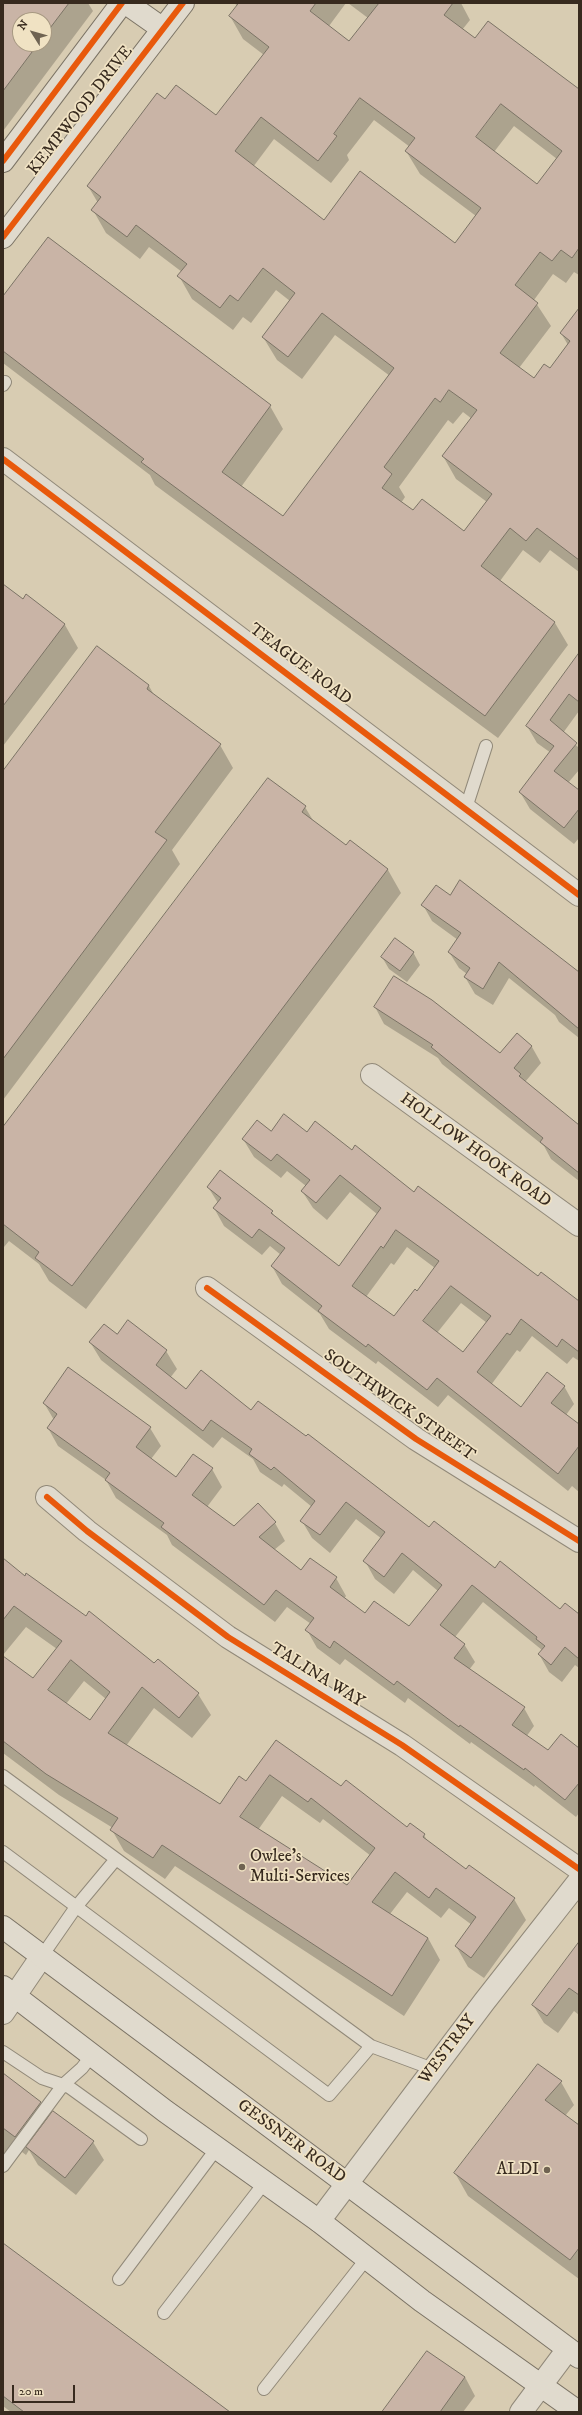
<!DOCTYPE html>
<style>
body{margin:0}
#map{position:relative;width:582px;height:2415px;overflow:hidden;background:#d8ccb2;font-family:"IM FELL DW Pica",serif}
canvas{display:block}
.frame{position:absolute;inset:0;border:4px solid #372a1e;pointer-events:none}
.north{position:absolute;left:12px;top:12px;width:40px;height:40px;box-sizing:border-box;background:#f0e2c3;border:1px solid #a69881;border-radius:50%;rotate:307deg;font-size:11px;font-weight:700;line-height:16px;text-align:center;color:#372a1e}
.north::after{content:'';display:block;margin:auto;width:14px;height:18px;background:#6f6352;clip-path:polygon(50% 0,100% 100%,50% 72%,0 100%)}
.scale{position:absolute;left:12px;top:2385px;width:63px;height:18px;box-sizing:border-box;border:2px solid #372a1e;border-top:0;padding-left:5px;font-size:12px;line-height:14px;white-space:nowrap;color:#372a1e;-webkit-text-stroke:3px #f0e2c3;paint-order:stroke}
</style>
<div id="map">
<canvas width="582" height="2415"></canvas>
<div class="frame"></div>
<div class="north">N</div>
<div class="scale">20 m</div>
</div>
<script>
const ctx = document.querySelector('canvas').getContext('2d');
ctx.lineJoin = 'round';
function paint(path, color) {
  ctx.fillStyle = color;
  ctx.fill(path, 'evenodd');
}
function strokePath(path, color, width, dash) {
  ctx.strokeStyle = color;
  ctx.lineWidth = width;
  ctx.lineCap = dash ? 'butt' : 'round';
  ctx.setLineDash(dash || []);
  ctx.stroke(path);
}
function label(font, color, halo, rows, align = 'center') {
  ctx.font = font + ' "IM FELL DW Pica",serif';
  ctx.lineWidth = 3.5;
  ctx.setLineDash([]);
  ctx.textBaseline = 'middle';
  ctx.strokeStyle = halo;
  ctx.fillStyle = color;
  for (const [text, x, y, turn = 0] of rows) {
    ctx.save();
    ctx.translate(x, y);
    ctx.rotate((+turn || 0) * Math.PI / 180);
    ctx.textAlign = isNaN(turn) ? turn : align;
    if (halo) ctx.strokeText(text, 0, 0);
    ctx.fillText(text, 0, 0);
    ctx.restore();
  }
}
const shadow = new Path2D(`
 M3,3H88L93,11L3,131ZM20,20H44V44H20Z
 M235,3H346L329,26L349,42L368,18L348,3H461L470,20L462,30L475,40L579,91V275L574,272L566,283L553,274L534,300L551,326L519,368L534,380L550,370L568,345L561,333L579,316V572L550,550L540,563L523,550L500,581L555,623L568,645L498,738L155,485L150,475L3,363V298L270,406L283,429L241,487L283,518L390,376L335,335L302,379L277,360L263,337L290,301L276,290L251,323L243,317L233,330L192,299L179,276L182,272L149,247L140,259L106,233L93,210L98,203L88,186L166,100L216,117L264,55L243,39L230,16L237,7ZM374,120L410,147L406,151L420,174L476,216L455,244L324,221L253,167L274,139L331,183L349,160L347,155ZM514,126L557,159L537,185L494,152ZM463,412L472,419L443,456L456,479L487,502L464,532L413,512L401,503L405,497L399,487L448,420L453,424Z
 M3,585L23,600L26,596L65,625L78,648L3,746Z
 M97,647L149,686L154,695L220,745L233,768L172,850L180,864L3,1100V773Z
 M579,657V711L563,733L579,748V770L568,783L579,792V838L574,844L530,809L520,792L551,753L537,743L527,726Z
 M305,807L314,822L346,846L350,842L388,870L401,893L86,1309L49,1281L39,1264L9,1241L4,1247L3,1246V1128Z
 M450,896L579,973V1038L559,1022L555,1015L509,978L493,1005L475,994L465,977L467,974L459,968L449,952L458,940L432,921L423,905Z
 M413,952L420,965L407,982L389,969L382,957Z
 M375,1007L500,1055L532,1047L541,1063L525,1082L579,1126V1181L551,1159L544,1146L442,1064L438,1058L384,1024Z
 M271,1133H307L352,1151L538,1277L579,1302V1361L573,1357L567,1364L532,1336L520,1352L517,1350L491,1385L521,1409L564,1386L574,1404L566,1415L579,1426V1492L572,1486L568,1491L448,1395L438,1407L378,1361L376,1364L329,1329L320,1314L282,1284L272,1266L281,1255L270,1246L262,1255L224,1226L214,1208L218,1203L208,1187L272,1212L276,1219L339,1268L377,1214L350,1192L327,1220L313,1208L302,1191L306,1186L287,1171L281,1178L254,1157L243,1139ZM407,1247L435,1268L417,1292L394,1318L366,1297L391,1263L394,1265ZM461,1303L487,1323L463,1354L437,1333Z
 M128,1321L166,1351L177,1369L170,1378L186,1390L252,1411L429,1529L560,1610L579,1615V1668L575,1665L562,1682L549,1672L539,1654L542,1650L483,1602L455,1637L464,1644L475,1662L469,1670L524,1708L534,1726L526,1737L548,1752L579,1749V1813L576,1817L535,1785L534,1787L471,1742L470,1744L408,1698L405,1703L345,1659L340,1665L317,1648L307,1630L311,1624L287,1607L275,1622L172,1545L167,1535L116,1498L106,1480L58,1446L48,1428L54,1420L44,1403L69,1369L150,1428L161,1446L151,1459L176,1478L212,1469L222,1487L207,1507L234,1528L275,1523L285,1541L274,1550L301,1571L336,1578L346,1596L344,1599L365,1614L410,1628L438,1591L413,1570L394,1594L375,1579L365,1561L382,1539L356,1519L330,1553L312,1538L302,1521L312,1507L284,1484L282,1487L260,1472L253,1459L222,1437L213,1448L101,1360L90,1342L117,1335Z
 M3,1560L25,1577L198,1694L211,1715L192,1738L154,1708L126,1746L220,1805L246,1783L276,1741L341,1788L407,1828L424,1835L428,1842L466,1870L514,1899L526,1920L484,1978L468,1967L456,1946L472,1925L449,1908L441,1918L407,1892L390,1914L428,1938L440,1960L404,2016L175,1866L165,1879L124,1851L112,1830L113,1828L59,1795L3,1753V1657L33,1680L57,1649L26,1627L3,1655ZM84,1681L106,1699L90,1722L66,1704ZM282,1796L320,1823L323,1819L371,1856L347,1887L258,1830Z
 M579,1948V2015L574,2011L558,2033L544,2023L533,2005Z
 M3,2074L40,2103L49,2118L93,2142L104,2160L76,2195L38,2165L29,2150L26,2155L18,2149L3,2170Z
 M561,2082L574,2105L565,2116L579,2127V2279L468,2196L455,2173Z
 M3,2244L228,2412H11L3,2406Z
 M465,2377L475,2396L463,2412H384Z`);
const building = new Path2D(`
 M3,3H69L44,36V20H20V44H38L3,91Z
 M239,3H316L310,11L349,41L379,3H453L444,15L475,38L488,21L579,89V248L572,258L561,250L552,261L540,252L515,285L538,303L500,353L534,378L544,364L550,368L570,341L560,333L579,308V560L537,528L526,541L510,528L481,566L555,622L485,716L141,462L144,459L3,351V296L48,237L271,405L222,472L283,516L394,368L322,313L288,357L262,337L295,293L263,268L238,301L230,295L220,308L177,276L187,264L136,225L127,237L91,210L101,197L87,186L157,93L165,99L176,85L216,115L269,47L229,16ZM360,98L415,138L405,151L481,208L455,243L360,171L324,220L235,151L261,117L318,161L337,136L334,134ZM501,104L562,151L537,184L476,137ZM449,390L477,410L442,456L492,494L464,531L422,499L413,510L382,488L392,474L384,467L435,398L440,402Z
 M3,584L23,599L26,594L65,624L3,706Z
 M97,646L149,685L147,689L221,744L155,832L167,840L3,1059V771Z
 M579,653V702L569,694L550,720L577,743L554,771L579,790V809L564,828L519,792L554,746L526,726Z
 M268,778L306,806L302,812L346,845L350,840L388,869L72,1286L35,1258L39,1252L3,1224V1127Z
 M460,880L579,972V1029L499,962L483,989L464,977L470,968L448,952L461,933L421,905L436,885L450,895Z
 M395,938L414,952L400,971L381,957Z
 M394,976L432,1000L500,1053L517,1033L532,1046L514,1068L521,1074L519,1076L579,1125V1173L540,1142L543,1138L431,1047L433,1045L374,1007Z
 M284,1114L307,1132L315,1121L352,1150L355,1145L414,1192L418,1186L538,1276L541,1272L579,1301V1352L562,1339L557,1347L521,1319L510,1335L507,1333L477,1372L521,1407L547,1372L565,1386L551,1403L579,1424V1446L558,1474L437,1378L427,1390L368,1344L366,1347L318,1311L322,1306L271,1266L285,1248L259,1229L252,1238L213,1208L221,1198L207,1187L220,1170L273,1211L271,1213L339,1266L381,1208L340,1175L316,1203L301,1191L310,1180L277,1154L271,1161L242,1139L257,1120L271,1131ZM396,1230L439,1261L417,1291L415,1289L394,1316L352,1286L381,1246L383,1248ZM451,1286L491,1316L463,1352L423,1321Z
 M128,1320L167,1350L156,1365L186,1389L201,1370L251,1410L258,1401L306,1436L308,1434L429,1527L434,1521L495,1568L500,1561L560,1609L565,1603L579,1614V1659L565,1647L551,1665L538,1654L545,1646L536,1639L537,1637L472,1585L440,1625L465,1644L454,1658L525,1707L512,1725L548,1750L561,1734L579,1748V1783L565,1800L525,1768L524,1770L460,1725L459,1727L397,1681L394,1685L334,1641L330,1648L305,1630L314,1618L276,1590L264,1605L161,1527L164,1523L105,1480L110,1473L47,1428L57,1414L43,1403L68,1367L151,1427L136,1447L176,1477L193,1454L213,1468L192,1495L234,1526L258,1503L276,1522L259,1537L301,1570L310,1558L337,1577L330,1587L365,1613L374,1601L409,1626L442,1585L402,1553L384,1577L363,1561L385,1532L346,1502L320,1535L300,1521L315,1501L274,1467L271,1470L249,1454L252,1449L211,1420L203,1431L89,1342L104,1324L117,1334Z
 M3,1558L25,1576L26,1573L86,1616L89,1611L154,1663L158,1659L199,1693L179,1718L142,1687L108,1733L220,1804L239,1776L246,1781L276,1740L341,1786L346,1780L407,1827L410,1823L425,1834L423,1837L466,1869L469,1865L515,1898L471,1958L455,1946L476,1917L436,1888L429,1898L395,1872L372,1902L428,1938L392,1996L162,1845L153,1858L110,1830L118,1818L46,1774L3,1741V1656L33,1678L62,1641L14,1606L3,1620ZM71,1660L110,1692L90,1720L48,1690ZM270,1775L308,1802L311,1798L375,1848L347,1885L240,1817Z
 M579,1942V1995L569,1988L547,2016L532,2005Z
 M538,2064L562,2081L545,2100L579,2125V2248L570,2260L454,2173Z
 M3,2073L41,2102L15,2137L3,2128Z
 M53,2111L94,2141L65,2178L26,2147Z
 M3,2243L230,2412H24L3,2396Z
 M427,2351L465,2377L440,2412H382Z`);
const service = new Path2D(`
 M3,385L5,382
 M466,808L486,746
 M3,1776L371,2046L329,2095L3,1852
 M42,1956L76,1907L116,1859
 M371,2046L433,2069
 M3,2052L42,2078L69,2087L141,2139
 M3,2166L63,2085L82,2068L92,2055
 M119,2279L217,2148
 M164,2313L265,2182
 M264,2389L367,2258`);
const minor = new Path2D(`
 M372,1075L579,1225
 M207,1288L416,1439L579,1541
 M47,1497L87,1531L228,1637L402,1745L579,1869
 M3,2013L42,1956
 M521,2412L568,2349`);
const tertiary = new Path2D(`
 M3,459L579,895
 M319,2221L484,2002L579,1881`);
const secondary = new Path2D(`
 M126,3L163,29
 M3,161L122,3
 M3,237L183,3
 M3,1927L579,2357
 M3,1987L165,2111L319,2221L422,2301L578,2412`);
const cycleway = new Path2D(`
 M3,161L122,3
 M3,237L183,3
 M3,459L579,895
 M207,1288L416,1439L579,1541
 M47,1497L87,1531L228,1637L402,1745L579,1869`);
const markers = [
 [242,1867,4,"#6f6352"],
 [547,2170,4,"#6f6352"]
];
const streetNames = [
 ["KEMPWOOD DRIVE",81,111,-52],
 ["TEAGUE ROAD",300,665,37],
 ["HOLLOW HOOK ROAD",475,1151,36],
 ["SOUTHWICK STREET",399,1406,35],
 ["TALINA WAY",317,1676,32],
 ["WESTRAY",448,2050,-53],
 ["GESSNER ROAD",291,2142,36]
];
const poiNames = [
 ["Owlee's",250,1857],
 ["Multi-Services",250,1877],
 ["ALDI",539,2170,"right"]
];
paint(shadow, '#0003');
paint(building, '#c9b4a6');
strokePath(building, '#7b7365', 1);
strokePath(service, '#918979', 14);
strokePath(minor, '#918979', 24);
strokePath(tertiary, '#918979', 24);
strokePath(secondary, '#7b7365', 24);
strokePath(service, '#e0dacd', 12);
strokePath(minor, '#e0dacd', 22);
strokePath(tertiary, '#e0dacd', 22);
strokePath(secondary, '#e0dacd', 22);
strokePath(cycleway, '#e8590c', 6);
for (const [x, y, r, color] of markers) {
  const dot = new Path2D();
  dot.arc(x, y, r, 0, 2 * Math.PI);
  ctx.fillStyle = color;
  ctx.fill(dot);
  strokePath(dot, '#f0e2c3', 1.5);
}
label('17px', '#372a1e', '#f0e2c3', streetNames);
label('17px', '#372a1e', '#f0e2c3', poiNames, 'left');
</script>
